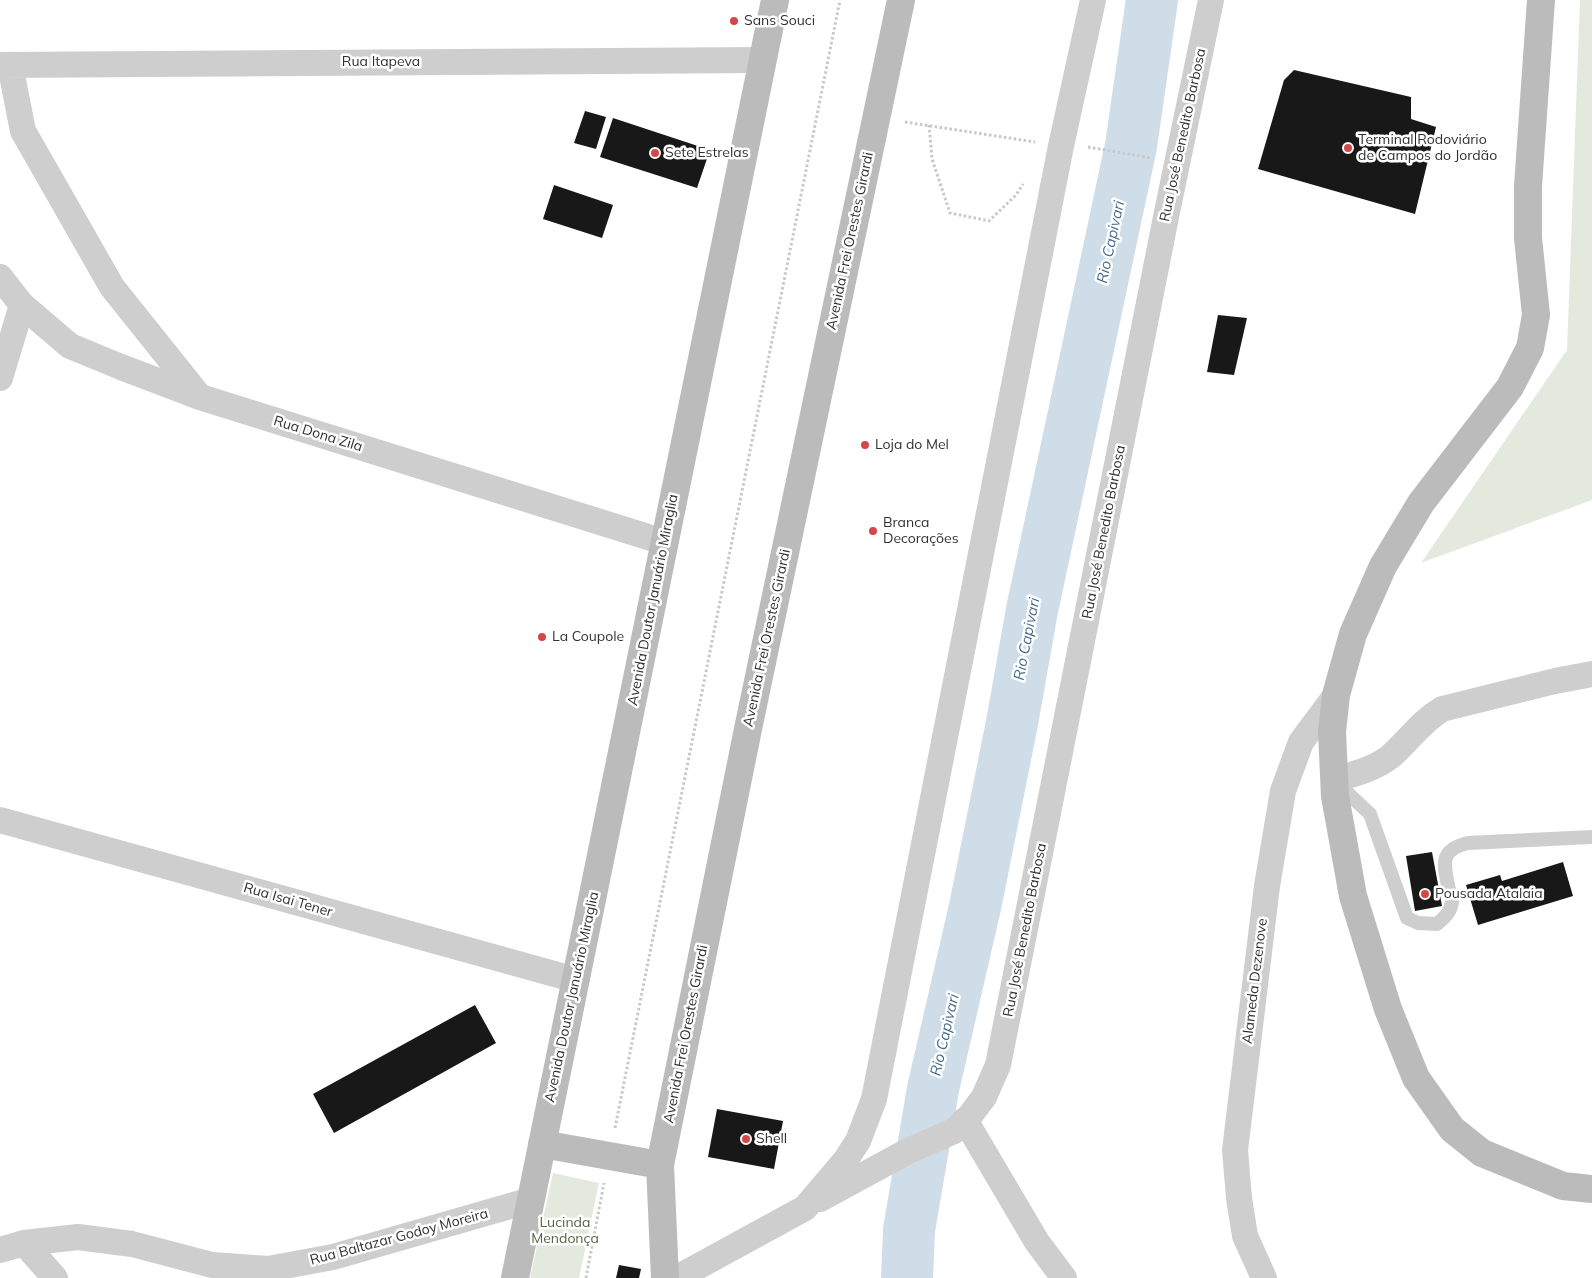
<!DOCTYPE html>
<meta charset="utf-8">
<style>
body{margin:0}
canvas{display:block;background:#fff}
</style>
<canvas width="1592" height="1278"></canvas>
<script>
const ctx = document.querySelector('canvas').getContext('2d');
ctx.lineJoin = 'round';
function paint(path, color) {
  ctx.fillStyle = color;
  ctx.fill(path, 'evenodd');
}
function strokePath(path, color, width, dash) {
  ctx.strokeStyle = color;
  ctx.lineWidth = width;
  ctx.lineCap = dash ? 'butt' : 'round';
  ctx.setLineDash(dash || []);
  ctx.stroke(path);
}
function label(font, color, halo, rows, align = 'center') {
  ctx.font = font + ' Mulish,sans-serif';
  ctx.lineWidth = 5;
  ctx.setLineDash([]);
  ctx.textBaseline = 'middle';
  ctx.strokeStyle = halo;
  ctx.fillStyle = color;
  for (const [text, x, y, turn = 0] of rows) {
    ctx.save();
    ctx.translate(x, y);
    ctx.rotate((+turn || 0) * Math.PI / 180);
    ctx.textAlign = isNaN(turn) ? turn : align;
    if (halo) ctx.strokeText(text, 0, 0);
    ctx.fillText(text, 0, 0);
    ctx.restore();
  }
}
const green = new Path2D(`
 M1580,0H1592V500L1421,563L1567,350Z
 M553,1173L599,1183L579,1278H530Z`);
const river = new Path2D(`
 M907,1278L909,1230L933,1089L975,907L1012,723L1032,610L1131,146L1152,0`);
const building = new Path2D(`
 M1294,70L1411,97V119L1436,127L1415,214L1258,169L1284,80Z
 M585,111L606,117L596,149L574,143Z
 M613,118L710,150L697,188L600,157Z
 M554,185L613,205L602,238L543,219Z
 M1218,315L1247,318L1234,375L1207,372Z
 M1432,852L1442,906L1415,911L1406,856Z
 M1563,862L1573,896L1478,925L1466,885L1500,875L1502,881Z
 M475,1005L496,1043L334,1133L313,1094Z
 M717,1109L783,1121L774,1169L708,1157Z
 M619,1265L641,1269L639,1278H616Z`);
const path = new Path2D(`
 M905,122L1035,142
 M929,125L932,159L950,213L989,221L1016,195L1023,184
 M1088,147L1151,158
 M615,1128L840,0
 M586,1278L604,1183`);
const lane = new Path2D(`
 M1335,781L1370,814L1407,918L1418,923L1437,924C1444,918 1451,912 1452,902C1452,898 1450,893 1449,890C1444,865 1438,850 1468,843L1592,837`);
const street = new Path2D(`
 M0,65L762,60
 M10,65L23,131L112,287L200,397
 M0,277L22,305L70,346L121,367L200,397L664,542
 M0,378L22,305
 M1334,780C1354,774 1375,769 1391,756C1409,740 1421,722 1442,709L1555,681L1592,674
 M0,820L576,980
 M965,1120L1037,1242L1064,1278
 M820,1199L908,1151L954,1131L969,1117L984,1097L998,1065L1167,212L1211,0
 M24,1243L55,1278
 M0,1250L24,1243L78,1237L132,1244L212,1265L268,1269L333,1257L531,1200
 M677,1278L805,1208L845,1161L858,1141L874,1099L1061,146L1093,0
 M1264,1278L1245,1236L1239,1198L1235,1150L1267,886L1283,791L1301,742L1336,695`);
const secondary = new Path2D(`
 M1541,0L1528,186V238L1536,315L1530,348L1510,387L1421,503L1383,566L1353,634L1336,695L1332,732L1335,796L1353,896L1388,1009L1416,1078L1452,1129L1482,1153L1563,1186L1592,1189
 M542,1144L660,1165
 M515,1278L775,0
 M665,1278L660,1165L748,729L901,0`);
const markers = [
 [734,21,5,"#d34749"],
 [1348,148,5,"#d34749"],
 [655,153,5,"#d34749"],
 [865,445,5,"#d34749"],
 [873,531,5,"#d34749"],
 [542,637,5,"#d34749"],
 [1425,894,5,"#d34749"],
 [746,1139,5,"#d34749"]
];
const poiNames = [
 ["Sans Souci",744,21],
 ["Terminal Rodoviário",1358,140],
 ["de Campos do Jordão",1358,156],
 ["Sete Estrelas",665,153],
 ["Loja do Mel",875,445],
 ["Branca",883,523],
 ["Decorações",883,539],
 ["La Coupole",552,637],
 ["Pousada Atalaia",1435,894],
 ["Shell",756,1139]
];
const streetNames = [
 ["Rua Itapeva",381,62],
 ["Rua José Benedito Barbosa",1183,135,-78],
 ["Avenida Frei Orestes Girardi",850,241,-78],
 ["Rua Dona Zila",318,434,17],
 ["Rua José Benedito Barbosa",1104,532,-79],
 ["Avenida Doutor Januário Miraglia",653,600,-79],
 ["Avenida Frei Orestes Girardi",767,638,-78],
 ["Rua Isai Tener",288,900,16],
 ["Rua José Benedito Barbosa",1025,930,-79],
 ["Alameda Dezenove",1255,981,-83],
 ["Avenida Doutor Januário Miraglia",572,997,-78],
 ["Avenida Frei Orestes Girardi",686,1034,-79],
 ["Rua Baltazar Godoy Moreira",399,1237,-15]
];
const parkNames = [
 ["Lucinda",565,1223],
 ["Mendonça",565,1239]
];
const waterNames = [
 ["Rio Capivari",1111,242,-78],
 ["Rio Capivari",1027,639,-79],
 ["Rio Capivari",945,1035,-77]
];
paint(green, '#e3e9dd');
strokePath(river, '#cfdde9', 52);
paint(building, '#181818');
strokePath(path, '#c8c8c8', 3, [2.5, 2.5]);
strokePath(lane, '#cecece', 14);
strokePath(street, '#cecece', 26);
strokePath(secondary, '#bbb', 28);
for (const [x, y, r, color] of markers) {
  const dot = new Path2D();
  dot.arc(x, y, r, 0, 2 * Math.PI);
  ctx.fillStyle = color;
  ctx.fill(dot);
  strokePath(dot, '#fff', 2);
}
label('14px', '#313131', '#fff', poiNames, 'left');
label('14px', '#313131', '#fff', streetNames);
label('14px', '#526842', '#fff', parkNames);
label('italic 15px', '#476c8b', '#fff', waterNames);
</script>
